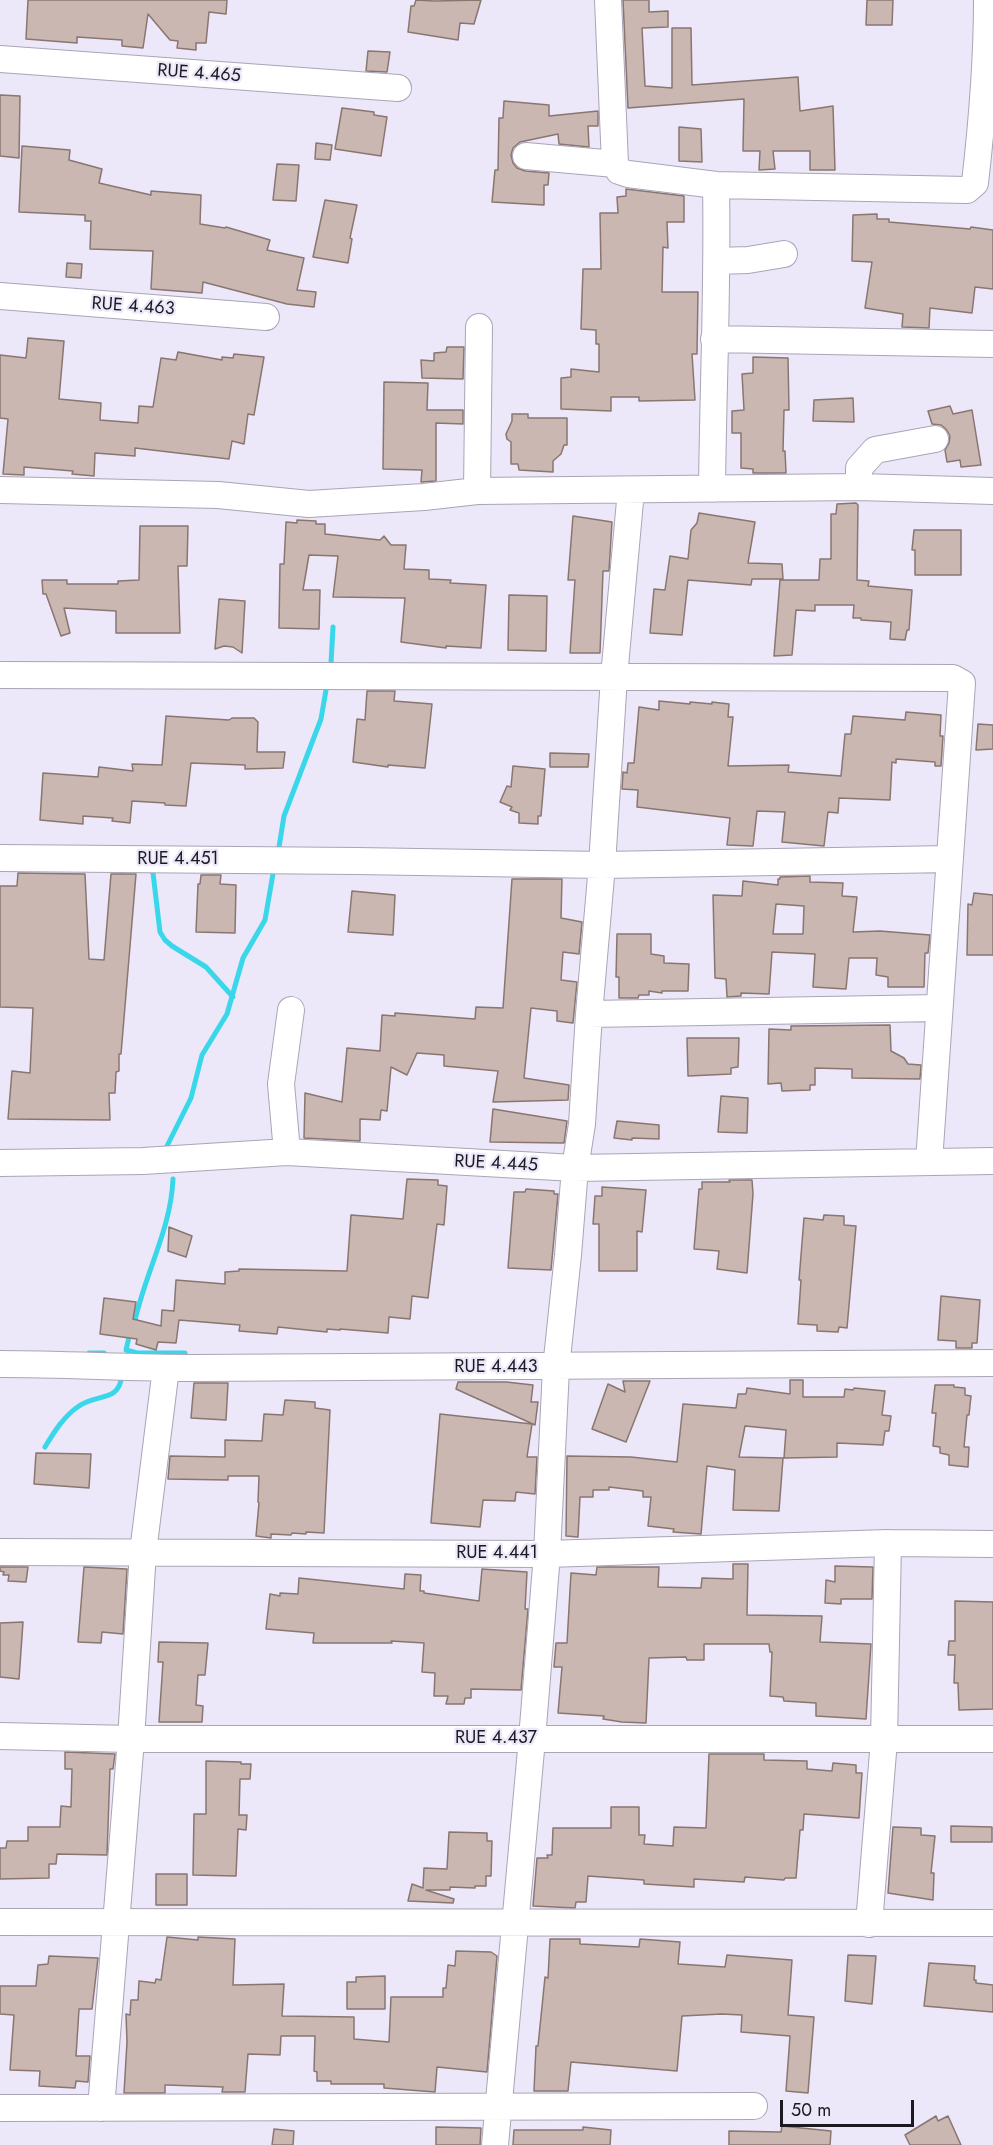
<!DOCTYPE html>
<style>
body{margin:0}
#map{position:relative;width:993px;height:2145px;overflow:hidden;background:#ece7f9;font-family:Jost,sans-serif}
canvas{display:block}
.scale{position:absolute;left:780px;top:2100px;width:134px;height:27px;box-sizing:border-box;border:3px solid #1b1a20;border-top:0;padding-left:8px;font-size:18px;line-height:21px;white-space:nowrap;color:#1b1a20;-webkit-text-stroke:4px #ece7f9;paint-order:stroke}
</style>
<div id="map">
<canvas width="993" height="2145"></canvas>
<div class="scale">50 m</div>
</div>
<script>
const ctx = document.querySelector('canvas').getContext('2d');
ctx.lineJoin = 'round';
function strokePath(path, color, width, dash) {
  ctx.strokeStyle = color;
  ctx.lineWidth = width;
  ctx.lineCap = dash ? 'butt' : 'round';
  ctx.setLineDash(dash || []);
  ctx.stroke(path);
}
function paint(path, color) {
  ctx.fillStyle = color;
  ctx.fill(path, 'evenodd');
}
function label(font, color, halo, rows, align = 'center') {
  ctx.font = font + ' Jost,sans-serif';
  ctx.lineWidth = 4.5;
  ctx.setLineDash([]);
  ctx.textBaseline = 'middle';
  ctx.strokeStyle = halo;
  ctx.fillStyle = color;
  for (const [text, x, y, turn = 0] of rows) {
    ctx.save();
    ctx.translate(x, y);
    ctx.rotate((+turn || 0) * Math.PI / 180);
    ctx.textAlign = isNaN(turn) ? turn : align;
    if (halo) ctx.strokeText(text, 0, 0);
    ctx.fillText(text, 0, 0);
    ctx.restore();
  }
}
const stream = new Path2D(`
 M331,663L333,627
 M279,847L284,816L321,719L327,684
 M146,870H151L153,873L160,932L165,940L172,946L206,967L233,997
 M167,1146L191,1098L202,1055L227,1014L243,958L265,920L274,868
 M134,1325C144,1275 171,1230 173,1179
 M130,1333L126,1350L137,1353H185
 M89,1353H104
 M45,1447C54,1432 64,1416 79,1406C97,1393 119,1403 122,1375`);
const building = new Path2D(`
 M28,0H227L226,14L209,12L206,43H196V50L177,48L178,41L170,40L148,14L143,48L122,46V40L77,37V43L26,39Z
 M416,0L434,1L481,0L474,24L460,23L458,40L408,32L411,6H414Z
 M623,0H649V12L668,11V27L642,28L645,86L672,88V28H691L692,85L798,77L800,111L833,106L835,170H810V151H773L775,169L759,170L760,151H743L744,99L628,108Z
 M867,0H893L892,25H866Z
 M368,51L390,52L387,72L366,71Z
 M0,95L20,96L19,158L0,156Z
 M504,101L549,105V116L598,111V126H588L589,147L559,144L558,134L520,142L513,148L511,155L513,163L517,168L525,171L549,173L548,185H544V205L492,202L495,170H498L499,118H503Z
 M342,108L374,112V115L387,117L381,156L335,149Z
 M679,127L701,129L702,162L679,161Z
 M316,143L332,145L330,160L315,159Z
 M22,146L70,150L69,160L102,169L99,183L151,195V191L201,195L200,224L225,228L226,227L270,240L267,250L304,258L297,290L316,292L314,307L287,304L203,282L202,293L151,289L153,251L90,249L91,221H85V215L19,212Z
 M277,164L299,165L296,201L273,200Z
 M626,189L684,196V222H667L668,248L663,247L662,292H698L697,354H692L695,400L639,401V397H611V411L561,409V378L571,377V369L599,372V344H596V330L581,329L583,269H601L600,213H618L617,197L626,196Z
 M325,200L357,205L350,238L352,239L348,263L313,257Z
 M877,214V219H889V222L970,229L971,227L993,230V289L975,287L972,313L930,308L929,328L902,327L903,314L865,308L872,262L852,261L853,215Z
 M67,263L82,264L81,278L66,277Z
 M28,338L64,341L59,399L101,403L100,420L138,423L139,406L153,407L161,358L176,360L178,352L222,360V357L233,358L234,354L264,357L254,415L248,414L244,444L232,441L229,459L135,448V456L95,453L94,476L72,474L73,471L24,467V475L3,474L8,419L0,418V355L26,358Z
 M447,347H464L463,379L422,378L421,360L434,361V353L446,352Z
 M753,357L788,358L789,410H784L783,451H785L786,473H753V469L741,468V433H732V411L744,410L742,374L753,373Z
 M384,382L428,383L427,410H463V424L436,423V481L421,482L422,470L383,469Z
 M853,398L854,422L813,421L814,400Z
 M950,406L953,414L972,410L981,465L961,467L960,460L947,462L945,450L949,443L950,436L946,429L941,425L932,424L928,411Z
 M512,414H528V418H567V445H564L561,454L553,461V472L519,470L518,464H511V442L507,439L506,434L512,421Z
 M856,503L858,505L857,580L869,581L868,586L912,590L909,630H907L905,640L890,639L891,622L861,620V618H853L854,605H815V611L796,610L792,655L774,656L780,580H819L820,559H831V514H836L837,504Z
 M699,513L755,522L748,563L782,564L783,579H752L751,585L688,580L682,635L650,633L654,589L665,590L670,556L688,559L691,530L697,523Z
 M573,516L612,522L609,571H603L600,653H570L575,580H568Z
 M297,520L316,521V524H325V534L380,540L384,536L391,545H406L404,569L429,570V579L451,580L450,583L486,585L481,648L446,646V648L401,642L405,598L333,597L338,556L309,555L303,590H320L319,629L279,628L280,564H284L286,522L297,523Z
 M140,526H188L187,566H178L180,633H116V611L64,608L70,633L61,636L46,594H43L42,580H67V584H118V581L139,580Z
 M914,530H961V575H915V550H912Z
 M509,595L547,596L546,651L508,650Z
 M219,599L245,601L242,653L233,647L224,646L215,649Z
 M367,691H395L394,701L432,704L425,768L388,765V767L353,762L357,719L365,720Z
 M659,701L690,704V702L712,704V702L729,704L728,717H733L728,766L789,765L788,772L841,776L845,734H851L853,716L905,720L906,712L941,715L940,736H943L941,766H935V762L896,759V763L892,762L890,800L839,798L838,813L828,812L824,846L782,842L785,812L757,811L753,846L727,845L730,818L637,807L638,790L622,789L623,772L627,773L628,763H634L639,707L659,710Z
 M166,716L229,720L232,718H254L258,722L257,752H285L283,768L245,769V765L191,763L186,806L165,805V803L132,801L130,823L112,821L113,818L83,816V824L40,820L43,773L98,777L99,767L133,771L132,764L162,765Z
 M978,724L993,725V749L976,750Z
 M550,753L589,754L588,767H550Z
 M513,766L545,769L541,816H538V824L519,823V813L510,810L512,807L500,802L507,786L511,787Z
 M18,873L85,874L89,959L104,960L111,874H136L121,1054H119V1071L116,1072L115,1093H109L110,1120L8,1119L12,1071L30,1073L33,1008L0,1007V886H17Z
 M201,875H221L220,884L236,885L235,933L196,932L198,884H200Z
 M810,876V882L843,883L842,896L857,897L853,932L880,931L930,935L928,953H925L924,987H888V977L876,975L877,958H849L846,989L813,987L815,954L772,952L769,994L741,993V996L727,997L726,979L715,978L713,895L742,896L743,881L778,885V879H780V877ZM776,904L804,906L803,934H773Z
 M512,879H562L561,918L582,922L579,954L563,952L561,980L577,982L573,1023L557,1021V1011L531,1008L524,1078L569,1085L568,1100L493,1102L498,1071L444,1066V1055L417,1053L407,1075L391,1067L387,1111L381,1110L380,1120L360,1119V1141L304,1138L305,1093L342,1102L347,1048L380,1051L382,1015L395,1016V1013L475,1019L476,1007L503,1008Z
 M352,891L395,895L393,935L348,932Z
 M974,893L993,895V955H967L968,904L972,905Z
 M617,934H651V954L664,956V963L689,964L688,991H662V993L649,991V995H639L638,998H619V977H616Z
 M890,1025L891,1051L904,1058L908,1064L921,1065L920,1079L852,1078V1069L815,1068V1085H810V1090L782,1091L781,1083L768,1084L769,1029L791,1030V1026Z
 M687,1038H739L738,1067L731,1068V1074L688,1076Z
 M721,1096L748,1098L747,1133L718,1132Z
 M493,1109L567,1121L564,1143L490,1142Z
 M617,1121L659,1125V1139L632,1138V1140L614,1138Z
 M407,1179L438,1180V1185L447,1186L444,1225L437,1224L428,1298L412,1296L410,1319L389,1317L388,1333L340,1329V1330L327,1329V1332L278,1327L277,1334L239,1331L240,1325L179,1320L176,1343L158,1342L156,1350L136,1344L137,1339L100,1334L104,1298L136,1302L133,1319L161,1326L162,1310L174,1311L176,1280L225,1284V1272L239,1271V1269L347,1271L351,1215L403,1219Z
 M729,1180H752L753,1194L747,1273L717,1269L719,1251L694,1249L699,1189H702V1182H730Z
 M602,1187L646,1190L642,1232L637,1231V1271H599V1224H593L595,1196H602Z
 M526,1189L554,1191V1194H558L551,1270L508,1268L514,1192H525Z
 M824,1215L844,1216V1225L856,1226L847,1328L839,1327L838,1332L817,1331V1325L798,1324L801,1280H799L804,1218L823,1220Z
 M169,1227L192,1236L186,1257L168,1251Z
 M941,1296L980,1300L977,1343H972V1348H956V1341L938,1340Z
 M790,1380H803V1397H844L845,1389L853,1390L854,1388L885,1391L882,1415L891,1416L889,1431H885L883,1445L837,1443V1457L784,1458L786,1430L745,1426L739,1457L783,1458L779,1511L733,1510L735,1470L707,1466L701,1534L673,1532L674,1529L648,1526L651,1497H643V1491L609,1487V1490H593V1497H580L578,1537L566,1536L567,1456L631,1457L677,1462L683,1404L736,1408L738,1394H746L747,1388L790,1394Z
 M623,1381H650L626,1442L592,1429L608,1384L625,1392Z
 M458,1382H506L533,1385L531,1402H538L535,1425L456,1389Z
 M194,1383H228L226,1420L191,1418Z
 M935,1385H954V1387L965,1388V1395L971,1396L969,1415H967L964,1447H969L968,1467L949,1465V1455L940,1453V1447L933,1446L936,1413H932Z
 M285,1400L315,1402V1408L330,1410L324,1533L306,1532V1534L292,1533L291,1535L271,1534V1538L256,1536L259,1503L258,1502L259,1476H228V1480L168,1479L170,1456L225,1457V1440L262,1441L264,1414L283,1415Z
 M440,1414L532,1424L527,1457H537L535,1494L516,1492L515,1501L483,1500L480,1527L431,1523Z
 M36,1453L91,1454L89,1488L34,1484Z
 M733,1564H748L747,1615L822,1616L820,1642L871,1644L866,1719L816,1716V1703L784,1701L783,1697L770,1696L772,1652H770L769,1644H704V1660H687L686,1657L649,1658L646,1723L622,1722L603,1719L604,1716L558,1713L562,1667H554L556,1643H567L571,1573L596,1575L597,1567H659L658,1587L701,1588L702,1578L733,1579Z
 M835,1566L873,1567L872,1599H841V1604L825,1603L826,1580L835,1582Z
 M0,1567H28L26,1582L8,1581L9,1575H3L4,1572L0,1571Z
 M84,1567L127,1569L123,1634L102,1632L101,1643L78,1642Z
 M482,1569L527,1572L525,1609H528L521,1690L471,1689V1698H465L464,1704H446L448,1696H434L435,1673L422,1672L424,1643L391,1641L392,1643H313L314,1633L266,1629L270,1594L280,1596V1593L298,1594L299,1578L404,1589L405,1574L421,1575L420,1591H424V1593L479,1601Z
 M955,1601L993,1602V1709L959,1710L958,1683H954L955,1655H948L949,1641H955Z
 M23,1622L19,1679L0,1677V1623Z
 M159,1642L208,1643L205,1675H198L196,1705L203,1706L202,1722H159L163,1662H158Z
 M65,1752L115,1754L113,1769H110L107,1855L57,1854L56,1864H49V1878L0,1879V1848H6L7,1841H28V1827H60L61,1806L71,1807L72,1769H65Z
 M709,1754H764V1760L807,1761V1769L832,1771L833,1763L856,1765V1773H862L859,1818L804,1814L803,1830H800L796,1878H785L784,1880L745,1877L744,1882L694,1879V1887L644,1884V1880L588,1876L586,1902H576L575,1908L533,1906L537,1858H548L547,1855H552L553,1828H611V1807H639V1835H645L644,1844L673,1846L674,1827L706,1828Z
 M206,1761L241,1762V1764H251L250,1779H240L239,1815H247L246,1830L238,1829L236,1876L193,1875L194,1814H206Z
 M951,1826L992,1827V1842H951Z
 M893,1827L921,1828V1835L935,1836L931,1873H934L933,1900L888,1893Z
 M449,1832L487,1833V1841H492L491,1876H486V1886H475V1888L450,1887V1890H426L454,1899L453,1903L408,1901L412,1884L423,1888L424,1868L447,1869Z
 M156,1874H187V1905H156Z
 M167,1937L198,1940V1937L235,1939L233,1985L284,1984L282,2016L354,2017V2039L389,2042L391,1997H443V1988H446L448,1965L455,1966L456,1951L491,1952L497,1956L487,2072L437,2067L435,2092L384,2088V2084H331V2081H317V2072L314,2071L315,2036H281L280,2055L248,2054L245,2092H222L223,2087L167,2085H165V2093H124L127,2042L126,2014L130,2015L131,2000H138L139,1981L155,1983L156,1979L161,1980Z
 M550,1939H580V1944L639,1947L640,1939L680,1942L678,1964L725,1967L727,1955L792,1960L788,2015L814,2017L808,2093L786,2091L790,2036L741,2032L742,2015L722,2014L682,2016L677,2071L571,2062L568,2091H534L536,2046H538L545,1977L548,1978Z
 M848,1955L876,1956L872,2004L845,2001Z
 M49,1956L98,1958L92,2009H79L76,2056H90L88,2082L76,2081L75,2088L39,2086L40,2071L10,2070L14,2015L0,2014V1986H36L38,1965L48,1964Z
 M929,1963L975,1966L974,1980H976V1983L993,1985V2012L924,2006Z
 M385,1976V2009H347V1982H356V1977Z
 M936,2116L938,2121L948,2116L961,2145H910L905,2135Z
 M782,2126L831,2131L830,2145H729V2131L781,2132Z
 M436,2127L481,2128L480,2145H436Z
 M583,2127L611,2130L610,2145H513L514,2130H583Z
 M274,2129L294,2131L293,2145H272Z`);
const minor = new Path2D(`
 M608,0L615,164L619,171L628,174L716,185L967,190L975,183C982,122 987,62 987,0
 M0,59L398,88
 M526,156L615,164
 M717,261L748,260L784,254
 M0,296L266,317
 M479,327L477,491L859,487L993,491
 M714,339L993,344
 M859,487V468L875,450L935,439
 M712,489C713,388 718,286 716,185
 M0,490L218,495L309,504L424,497L477,491
 M0,675L953,678L962,683L929,1162
 M0,858L357,861L602,865L950,859
 M589,1014L939,1008
 M287,1152L281,1084L291,1010
 M0,1163L143,1161L287,1152L575,1168L993,1161
 M0,1364C65,1364 130,1368 195,1368C461,1368 727,1366 993,1363
 M0,1552L547,1554L888,1543L993,1544
 M0,1736L131,1739H993
 M0,1922L993,1923
 M869,1924L884,1740L888,1543
 M0,2108L754,2106
 M101,2108L131,1739L143,1552L166,1368
 M495,2145L532,1739L547,1554L556,1368L568,1255L575,1168L582,1124L589,1014L602,865L614,677L631,490`);
const streetNames = [
 ["RUE 4.465",199,74,4],
 ["RUE 4.463",133,307,4],
 ["RUE 4.451",178,860],
 ["RUE 4.445",496,1164,3],
 ["RUE 4.443",496,1368],
 ["RUE 4.441",497,1554],
 ["RUE 4.437",496,1739]
];
strokePath(stream, '#3ad7ea', 5);
paint(building, '#cbb7b1');
strokePath(building, '#897671', 1.5);
strokePath(minor, '#a9a5b6', 28);
strokePath(minor, '#fff', 26);
label('18px', '#1b1a20', '#ece7f9', streetNames);
</script>
